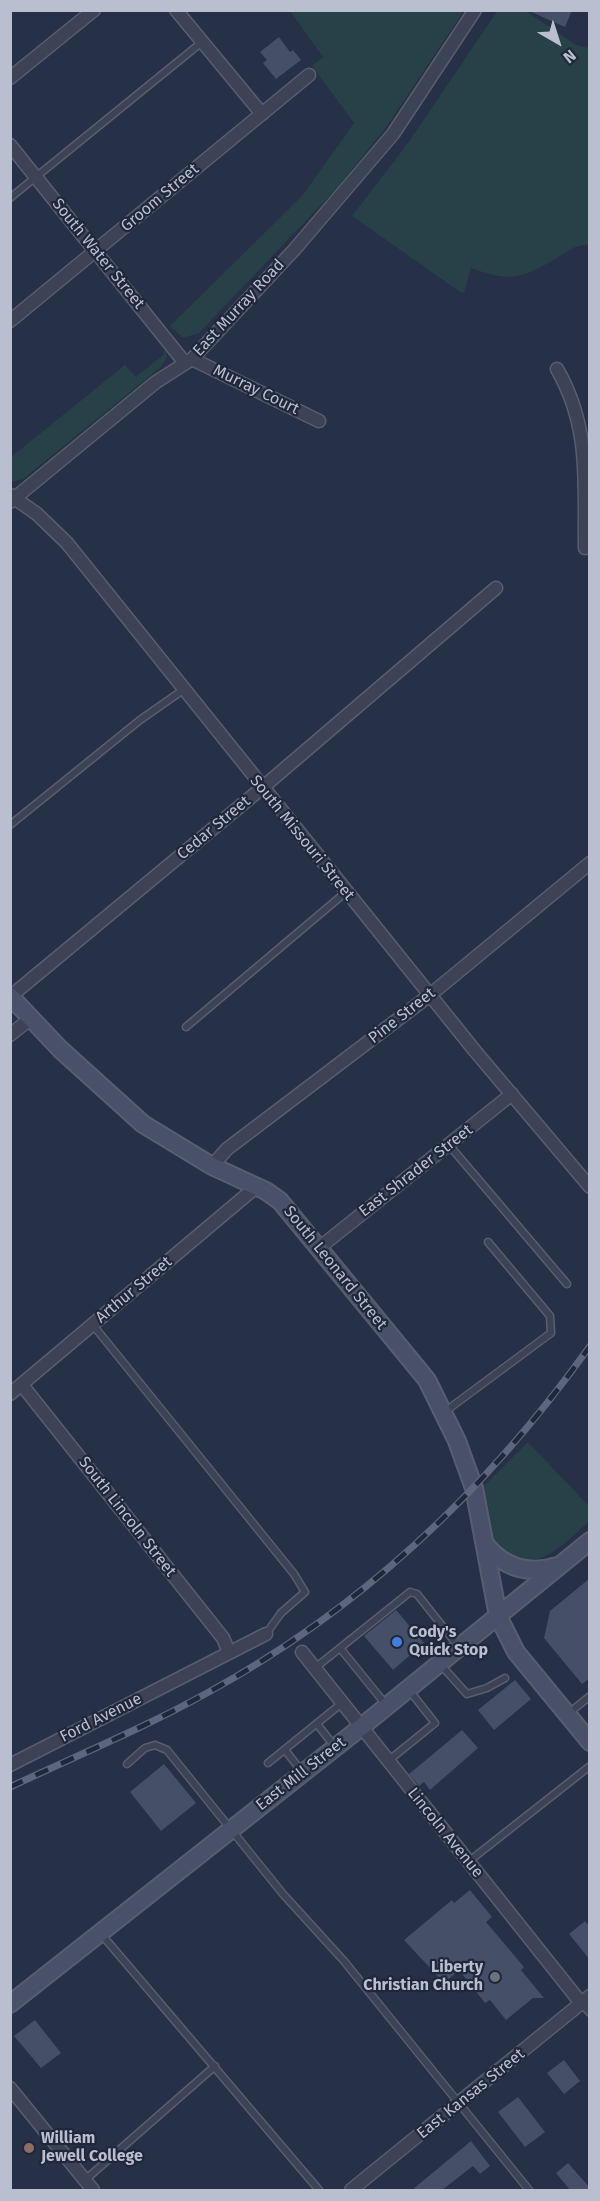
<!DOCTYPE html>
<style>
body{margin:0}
#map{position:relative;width:600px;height:2201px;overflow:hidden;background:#263046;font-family:"Fira Sans",sans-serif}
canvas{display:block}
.frame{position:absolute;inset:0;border:12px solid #b9bfce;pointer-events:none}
.north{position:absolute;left:528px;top:12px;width:60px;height:60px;-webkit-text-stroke:4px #1f283b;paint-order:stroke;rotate:141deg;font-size:16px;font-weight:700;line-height:24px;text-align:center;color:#b9bfce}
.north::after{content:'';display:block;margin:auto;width:21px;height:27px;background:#b9bfce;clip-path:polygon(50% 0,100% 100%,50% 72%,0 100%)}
</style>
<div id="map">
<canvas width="600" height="2201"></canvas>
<div class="frame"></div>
<div class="north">N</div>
</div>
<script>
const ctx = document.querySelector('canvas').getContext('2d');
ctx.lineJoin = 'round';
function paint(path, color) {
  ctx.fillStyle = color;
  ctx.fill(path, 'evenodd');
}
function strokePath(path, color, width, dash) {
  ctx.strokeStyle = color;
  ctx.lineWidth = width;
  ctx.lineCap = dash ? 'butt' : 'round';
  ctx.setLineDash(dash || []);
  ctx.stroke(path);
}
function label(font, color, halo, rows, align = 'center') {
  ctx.font = font + ' "Fira Sans",sans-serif';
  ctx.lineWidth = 4.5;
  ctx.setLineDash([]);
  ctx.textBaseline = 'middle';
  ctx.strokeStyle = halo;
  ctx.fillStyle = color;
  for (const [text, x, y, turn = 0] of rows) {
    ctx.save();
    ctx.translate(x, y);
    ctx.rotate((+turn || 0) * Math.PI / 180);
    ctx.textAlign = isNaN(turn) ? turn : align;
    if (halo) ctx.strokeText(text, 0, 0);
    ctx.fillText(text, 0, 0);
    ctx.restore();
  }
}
const green = new Path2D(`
 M498,10L526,11L576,45L589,48V245C580,244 571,249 563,254C526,277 513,284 471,268L464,293L460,292L352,216L408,143Z
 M290,11H464L387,126L339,186L199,333L183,338L170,326L302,196L354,123L312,66L323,57Z
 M165,344L167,357L161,367L23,479L11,482V457L125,365L136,377L164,354Z
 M528,1442L589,1506V1522C567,1540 540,1573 510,1555C502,1550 494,1543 491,1534C487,1519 486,1502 483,1487Z`);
const building = new Path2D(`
 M527,10H572L565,27Z
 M279,37L290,52L293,50L301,60L276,79L263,63L267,60L260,52Z
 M590,1578V1678L582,1684L544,1638L550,1611Z
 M396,1610L424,1643L393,1670L364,1636Z
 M515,1680L531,1699L494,1730L478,1710Z
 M462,1730L478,1748L430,1790L424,1782L419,1786L409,1774Z
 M164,1764L196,1803L161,1831L130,1792Z
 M470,1890L492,1917L486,1922L524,1967L521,1970L544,1998H533L506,2020L490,2000L485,2003L459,1970L444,1983L404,1940L452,1900L454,1903Z
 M585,1921L590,1927V1960L569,1934Z
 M35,2020L61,2053L41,2068L14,2036Z
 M564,2060L580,2081L564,2094L547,2073Z
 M518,2097L545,2132L525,2147L498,2112Z
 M471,2141L490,2166L480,2174L473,2166L442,2190H412Z
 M568,2163L590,2188V2190H570L556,2173Z`);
const lane = new Path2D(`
 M10,198L202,42
 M10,825L140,720L183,690
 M186,1027L346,892
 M449,1145L567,1284
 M93,1325L294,1574L305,1592L281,1613L266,1634
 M443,1413L551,1333L550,1316L488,1242
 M440,1664L467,1694L487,1688L505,1678
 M315,1668L340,1648
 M387,1706L340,1648L410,1592L417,1594L459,1647
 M569,1713L590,1696
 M317,1724L335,1747
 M285,1750L303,1773
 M388,1761L435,1723L409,1690
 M268,1763L342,1703
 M127,1764L145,1748L155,1745L167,1750L283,1894L344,1961L529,2190
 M468,1862L590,1766
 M102,1935L319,2190
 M581,2003L590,2013
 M85,2180L215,2066`);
const street = new Path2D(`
 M176,10L262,114
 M10,78L94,10
 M10,145L185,363
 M10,321L309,75
 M192,359L319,421
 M557,369C591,428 584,483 585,548
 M10,495L37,514L67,543L475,1051L590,1187
 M10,502L156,382L192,359L294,250L393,134L475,10
 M11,996L262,788L496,588
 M10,1035L30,1019
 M212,1166L227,1149L430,995L590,863
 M319,1248L512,1094
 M22,1385L223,1638L229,1652
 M10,1394L256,1187
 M302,1652L581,2003
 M10,1765L266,1634
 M10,2088L93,2190
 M351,2190L590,1996`);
const secondary = new Path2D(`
 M10,996L60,1049L143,1124L212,1166L266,1191L280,1201L427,1380L457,1441L474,1488L498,1616L516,1652L590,1742
 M485,1544C504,1568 528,1575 557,1566
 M10,2004L360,1728L590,1541`);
const rail = new Path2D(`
 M10,1787C76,1756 144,1728 207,1693C361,1609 488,1489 590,1346`);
const markers = [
 [397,1642,6,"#3f7fe0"],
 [495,1977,6,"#6b7280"],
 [29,2148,6,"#8d6e63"]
];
const streetNames = [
 ["Groom Street",160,198,-40],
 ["South Water Street",98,254,51],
 ["East Murray Road",239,308,-47],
 ["Murray Court",256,390,26],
 ["Cedar Street",214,828,-40],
 ["South Missouri Street",302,838,51],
 ["Pine Street",402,1016,-38],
 ["East Shrader Street",416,1171,-38],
 ["South Leonard Street",335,1268,51],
 ["Arthur Street",134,1290,-40],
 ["South Lincoln Street",127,1517,52],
 ["Ford Avenue",101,1718,-27],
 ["East Mill Street",301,1774,-38],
 ["Lincoln Avenue",445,1833,51],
 ["East Kansas Street",471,2094,-39]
];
const poiNames = [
 ["Cody's",409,1633],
 ["Quick Stop",409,1651],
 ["Liberty",483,1968,"right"],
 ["Christian Church",483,1986,"right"],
 ["William",41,2139],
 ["Jewell College",41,2157]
];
paint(green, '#284047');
paint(building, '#455068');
strokePath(lane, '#575e70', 9);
strokePath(street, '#575e70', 15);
strokePath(secondary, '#575e70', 20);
strokePath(lane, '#3b4355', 6);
strokePath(street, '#3b4355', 12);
strokePath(secondary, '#495168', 16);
strokePath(rail, '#5d667c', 7);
strokePath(rail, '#1f283b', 4.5, [14]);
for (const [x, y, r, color] of markers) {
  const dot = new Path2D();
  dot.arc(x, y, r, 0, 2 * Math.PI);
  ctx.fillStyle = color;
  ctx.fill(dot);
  strokePath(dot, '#1f283b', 2);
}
label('16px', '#b9bfce', '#1f283b', streetNames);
label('bold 16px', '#b9bfce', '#1f283b', poiNames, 'left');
</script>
